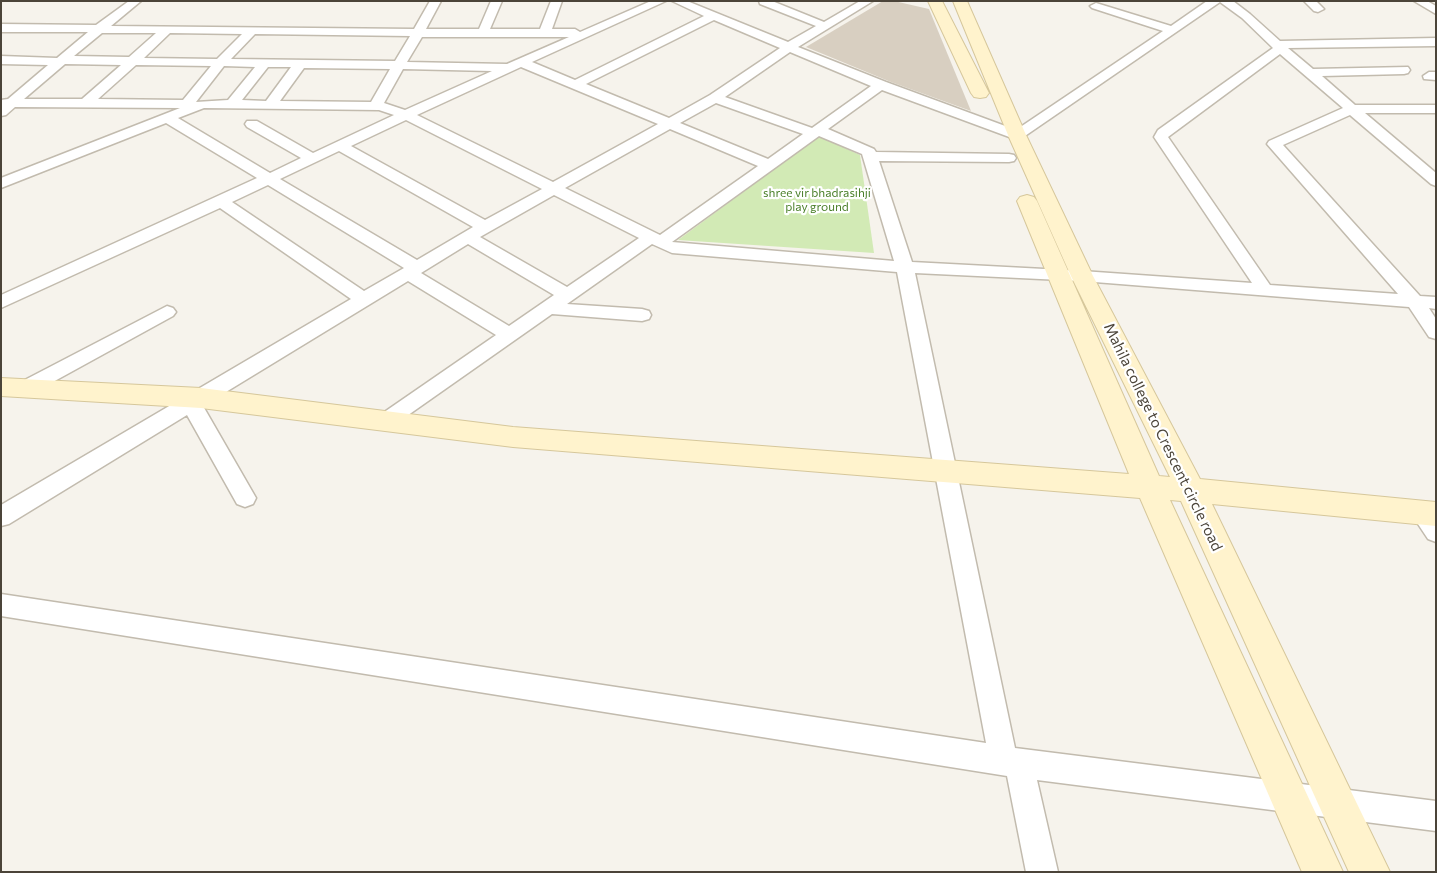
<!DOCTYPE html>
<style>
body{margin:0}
#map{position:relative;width:1437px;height:873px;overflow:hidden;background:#f6f3ec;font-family:Commissioner,sans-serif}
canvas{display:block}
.frame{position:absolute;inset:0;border:2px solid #4b4439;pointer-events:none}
</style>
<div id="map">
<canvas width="1437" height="873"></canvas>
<div class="frame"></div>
</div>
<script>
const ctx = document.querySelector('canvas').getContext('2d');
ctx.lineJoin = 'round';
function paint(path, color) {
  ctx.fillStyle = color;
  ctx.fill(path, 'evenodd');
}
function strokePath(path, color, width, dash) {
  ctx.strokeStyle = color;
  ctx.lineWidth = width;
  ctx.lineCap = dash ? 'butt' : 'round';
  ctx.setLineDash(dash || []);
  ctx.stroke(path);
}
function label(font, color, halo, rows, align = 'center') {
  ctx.font = font + ' Commissioner,sans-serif';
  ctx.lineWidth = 4.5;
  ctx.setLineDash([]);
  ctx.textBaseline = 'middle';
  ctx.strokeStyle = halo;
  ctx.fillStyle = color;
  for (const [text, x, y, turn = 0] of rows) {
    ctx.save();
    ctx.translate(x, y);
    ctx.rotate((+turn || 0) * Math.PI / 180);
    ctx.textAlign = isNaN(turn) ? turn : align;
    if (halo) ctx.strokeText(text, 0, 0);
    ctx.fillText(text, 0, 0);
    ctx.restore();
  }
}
const green = new Path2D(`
 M819,136L860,155L874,253L678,240Z`);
const building = new Path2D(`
 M883,1H894L929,9L971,111L891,82L806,47Z`);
const street = new Path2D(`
 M129,1H141L111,26L414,29L430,1H441L426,29H479L491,1H502L490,29H540L551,1H562L552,29H575L580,32L651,1H666L532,62L575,80L704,16L672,1H687L788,42L816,26L760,4L759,1H772L824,22L860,1H873L798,47L886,82L1016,130L1163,31L1092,8L1090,6L1096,3L1171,26L1207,1H1233L1250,14L1280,41L1436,38V46L1288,48L1313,69L1408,67L1410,70L1408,73L1404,74L1322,76L1355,105H1436V113H1365L1436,173V186L1431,184L1350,115L1283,145L1420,296L1436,297V309L1429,308L1436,319V339L1429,337L1409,307L1082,281L915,273L1015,748L1436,801V831L1037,780L1058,872H1026L1007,776L1,616V594L986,743L897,272L672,253L652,244L567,304L642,309L649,311L651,315L649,319L642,321L552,314L394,425L387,428L380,425L377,420L380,415L496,335L408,281L203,406L256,498L253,504L245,507L237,504L187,415L9,524L1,526V505L351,299L220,208L1,308V295L257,178L166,123L1,188V178L180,108L15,107L6,115L1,116V100L8,99L48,65L1,64V56L57,58L88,32H1V24L96,25ZM1220,2L1242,18L1273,48L1158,130L1154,137L1252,283L1082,271L912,262L879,161L1009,162L1014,161L1016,158L1014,155L1009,154L876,152L874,149L828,129L882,90L1012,138H1022ZM714,20L780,48L710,95L669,118L586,84ZM102,33H156L129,57L74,56ZM170,33L242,34L217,59L144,58ZM255,34L410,36L395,61L231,59ZM422,37H569L507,64L407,62ZM790,52L871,86L812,128L725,97ZM1280,54L1343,108L1269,141L1267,144L1398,294L1270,285L1168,137ZM65,64L121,65L82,99H24ZM136,65L211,66L183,100L98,99ZM224,66L255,67L228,100L196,102ZM268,67H291L266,101L242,100ZM521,67L658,124L553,182L417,115ZM304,68L390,69L371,102L280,101ZM403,69L492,71L405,110L384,103ZM716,103L803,134L768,159L680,123ZM204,108L379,110L394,115L313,153L257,121H247L245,124L247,127L301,158L270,173L178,118ZM406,120L542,189L485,220L351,146ZM670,129L758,166L660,235L565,188ZM819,136L862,154L894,261L672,242ZM339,151L473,227L417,260L280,179ZM268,185L404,268L364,291L232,202ZM554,195L639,238L567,287L480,237ZM468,244L554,295L509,326L421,273Z
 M1304,1H1316L1324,9L1318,12L1314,11Z
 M1414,1H1427L1436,6V14Z
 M1429,72H1436V80L1424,79L1423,76Z
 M167,306L173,308L176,312L173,316L31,394L24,396L17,394L14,389L17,384Z
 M1422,503C1437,509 1436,525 1436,542L1428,539L1410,512L1414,505Z`);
const secondary = new Path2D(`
 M928,1H942L989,93L986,97L980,98L974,97L971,93Z
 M953,1H967L1026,135L1093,276L1200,479L1436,502V526L1212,504L1390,872H1349L1181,501L1170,500L1343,872H1302L1140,498L513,447L201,408L1,396V378L201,388L513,427L1129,474L1017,201L1020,197L1027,195L1034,197L1037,201L1159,476L1170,477L1071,276L1008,135Z`);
const farParknames = [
 ["shree vir bhadrasihji",817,193],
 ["play ground",817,207]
];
const streetNames = [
 ["Mahila college to Crescent circle road",1163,437,64]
];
paint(green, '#d2eab5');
paint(building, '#d8cfc1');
strokePath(street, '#c2bbae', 3);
strokePath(secondary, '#d6c79b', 2);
paint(street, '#fff');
paint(secondary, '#fff3cd');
label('12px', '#4a7f2a', '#fff', farParknames);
label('15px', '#4b4439', '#fff', streetNames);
</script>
